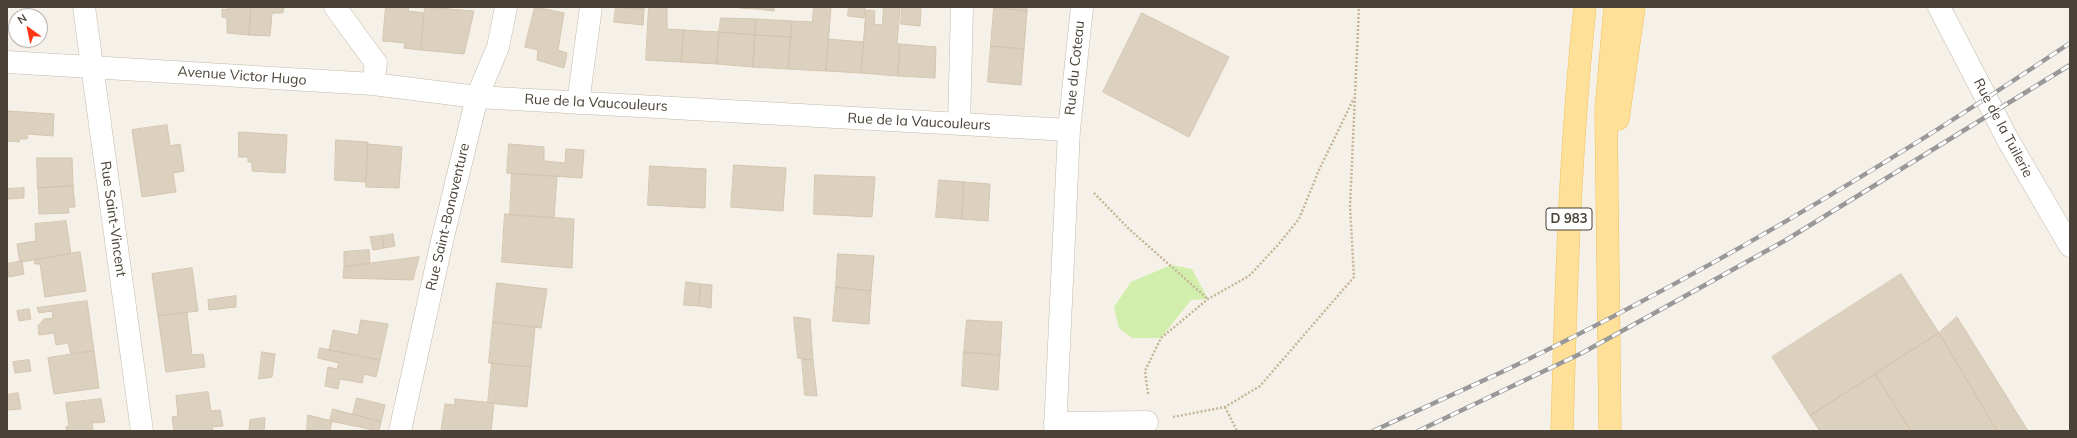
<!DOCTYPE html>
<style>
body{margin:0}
#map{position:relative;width:2077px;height:438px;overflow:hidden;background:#f6f1e8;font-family:Mulish,sans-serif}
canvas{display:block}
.frame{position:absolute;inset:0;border:8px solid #4a4236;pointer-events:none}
.north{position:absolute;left:8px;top:8px;width:40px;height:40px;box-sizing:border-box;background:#fff;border:1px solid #b7b3af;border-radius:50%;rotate:327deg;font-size:11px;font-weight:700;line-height:16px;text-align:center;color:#4a4236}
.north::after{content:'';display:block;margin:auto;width:14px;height:18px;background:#ff3516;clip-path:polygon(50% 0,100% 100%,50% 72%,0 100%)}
</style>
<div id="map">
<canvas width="2077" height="438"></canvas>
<div class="frame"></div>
<div class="north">N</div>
</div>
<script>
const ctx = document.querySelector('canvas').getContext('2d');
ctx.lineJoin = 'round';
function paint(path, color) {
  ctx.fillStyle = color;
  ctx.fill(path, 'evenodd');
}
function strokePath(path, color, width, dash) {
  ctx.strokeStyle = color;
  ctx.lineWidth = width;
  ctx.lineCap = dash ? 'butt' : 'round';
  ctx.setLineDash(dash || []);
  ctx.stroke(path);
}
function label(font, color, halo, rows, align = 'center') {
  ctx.font = font + ' Mulish,sans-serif';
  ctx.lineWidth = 3;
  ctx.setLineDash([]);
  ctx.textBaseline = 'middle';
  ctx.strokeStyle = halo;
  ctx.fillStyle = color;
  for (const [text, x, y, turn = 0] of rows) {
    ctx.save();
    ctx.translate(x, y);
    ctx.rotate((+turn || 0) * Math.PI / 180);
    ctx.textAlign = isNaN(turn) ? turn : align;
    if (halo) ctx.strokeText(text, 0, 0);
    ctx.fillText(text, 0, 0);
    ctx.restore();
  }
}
const green = new Path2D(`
 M1171,265L1192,269L1208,299L1191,300L1161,338H1132L1119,328L1114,307L1131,282Z`);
const building = new Path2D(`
 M228,7H251L249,35L227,33V18L222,17V9L228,10Z
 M251,7H284L283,13H272L270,36L249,35Z
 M386,7H409L408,11L424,13L421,50L404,48L405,43L383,41Z
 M425,7L474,11L464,54L421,50Z
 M535,7L564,13L558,50L567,53L564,68L537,60L538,50L525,47Z
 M616,7H644V9Z
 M616,7L644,9L643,25L614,22Z
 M649,7H667V29L684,30L681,62L646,60Z
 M740,7H757V9L740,8Z
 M757,7H774V11L757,9Z
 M814,7H831L826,71L788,69L792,21L812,22Z
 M849,7H865L864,18L848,16Z
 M884,7H900L897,44H900L898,76L861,73L866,10L875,11L874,24L882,25Z
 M902,7H921L920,26L901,24Z
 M994,7H1027V11Z
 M994,8L1027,11L1024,49L991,46Z
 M1142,13L1229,57L1189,137L1103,92Z
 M721,18L756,19L755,35L719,32Z
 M756,19L792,21L791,37L755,35Z
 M684,30L719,32L717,64L681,62Z
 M719,32L755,35L753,67L717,64Z
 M755,35L791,37L788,69L753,67Z
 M828,39L864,42L861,73L826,71Z
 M900,44L936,47L935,78L898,76Z
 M991,46L1024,49L1021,85L988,82Z
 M8,111L54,114L53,136L28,134L27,139H20L19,142L7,141Z
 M167,125L170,146L180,144L184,171L173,173L176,192L142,197L132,130Z
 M239,132L287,135L285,173L252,171V162H248V157H239Z
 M336,140L368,142L366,182L335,180Z
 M368,144L402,147L399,188L366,187Z
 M509,144L544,147V161L565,163L566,149L584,150L582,178L507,173Z
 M37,158H72L73,186L38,188Z
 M734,165L786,168L783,211L731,207Z
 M650,166L706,169L705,208L648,205Z
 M512,174L557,176L554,218L510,215Z
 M815,175L875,177L872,217L814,214Z
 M939,180L964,182L962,219L936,217Z
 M964,182L990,184L988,221L962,219Z
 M73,186L75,207H68L69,213L39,214L38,188Z
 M24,188V198L7,199V189Z
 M505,214L574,219L572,268L502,262Z
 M66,221L71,254L20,262L17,244L36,241L35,224Z
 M393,234L395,246L384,248L382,236Z
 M382,236L384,248L373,250L370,237Z
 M369,250L370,264L344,267V252Z
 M80,252L86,291L45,297L40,264H35L34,260Z
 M838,254L874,256L871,291L836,287Z
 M419,257L413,280L343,278L344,267Z
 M22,261L24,274L9,277L7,264Z
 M192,268L198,311L158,316L152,274Z
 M1901,274L1939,333L1810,416L1772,357Z
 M686,282L701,284L699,306L684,305Z
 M497,283L547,289L541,328L493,322Z
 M701,284L712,285L711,308L699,306Z
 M836,287L871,291L869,324L833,321Z
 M236,296V307L209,310L208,300Z
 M87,301L94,351L71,354L68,343L56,345L54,333L39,335L38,326L44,319L53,318L52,311L39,313L37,308Z
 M29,309L31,319L19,321L17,311Z
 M187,313L192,355L203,354L205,367L166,372L158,316Z
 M794,317L810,319L813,360L798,358Z
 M1957,317L2028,431H1997L1939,333Z
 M361,320L388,324L380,360L329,350L333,330L358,335Z
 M967,320L1002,322L1000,355L964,352Z
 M493,322L535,327L531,367L489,363Z
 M1939,333L1997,431H1911L1875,374Z
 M320,348L380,360L376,377L364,374L362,383L340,379L338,389L325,386L328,367L337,369L339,363L318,358Z
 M94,351L99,388L54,394L48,358Z
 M262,352L275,354L272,377L259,379Z
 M964,352L1000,355L998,390L962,386Z
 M802,359L813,360L817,396L805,395Z
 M29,360L31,371L15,373L13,362Z
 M492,363L531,367L527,407L488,403Z
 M1875,374L1911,431H1820L1810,416Z
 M208,392L211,411L220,410L223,426L212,427L213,431H174L172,417L178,416L176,396Z
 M18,393L21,409L7,410V395Z
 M357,398L385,405L381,422L353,414Z
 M101,399L105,422L92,423L93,431H67L66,427L69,426L66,403Z
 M455,399L494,403L491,431H441L445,404L455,405Z
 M333,409L381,422L379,431L330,421Z
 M308,415L332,421L330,431L307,430Z
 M265,418L264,431H249L250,420Z`);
const path = new Path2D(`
 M1094,193L1129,229L1208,299
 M1148,394L1145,371L1161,338L1208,299L1249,276L1277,246L1299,219L1319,170L1354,98
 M1225,407L1237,431
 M1173,417L1225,407L1260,386L1354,277L1350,206L1359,7`);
const minor = new Path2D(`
 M84,7L142,431
 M335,7L376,63L373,84
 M1939,7L2008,140L2070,246
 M7,62L373,84L477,97L1069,130
 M578,103L591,7
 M959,124L962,7
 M1055,423L1147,422
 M400,431L442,241L477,97L498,47L506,7
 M1055,431L1069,130L1082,7`);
const major = new Path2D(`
 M1618,119L1634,7
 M1562,431C1566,289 1570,148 1585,7
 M1610,431L1606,110L1615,7`);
const rail = new Path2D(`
 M1373,431C1416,411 1461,391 1504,371C1700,277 1890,164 2070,43
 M1418,431L1582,353L1660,310L1786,240L2070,65`);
const shields = [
 [1569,219,46]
];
const shieldNames = [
 ["D 983",1569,219]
];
const streetNames = [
 ["Rue du Coteau",1075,68,-84],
 ["Avenue Victor Hugo",242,76,4],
 ["Rue de la Vaucouleurs",596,103,3],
 ["Rue de la Vaucouleurs",919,122,3],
 ["Rue de la Tuilerie",2003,128,62],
 ["Rue Saint-Bonaventure",448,217,-77],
 ["Rue Saint-Vincent",113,219,82]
];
paint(green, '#d2eead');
paint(building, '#dcd0bf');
strokePath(building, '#d4c5af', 1);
strokePath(minor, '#c2b9aa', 23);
strokePath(major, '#f0c15c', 23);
strokePath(path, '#c6b599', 2.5, [2, 2]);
strokePath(minor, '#fff', 22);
strokePath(major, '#ffe098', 22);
strokePath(rail, '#989898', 4.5);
strokePath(rail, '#fff', 3, [9]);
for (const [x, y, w] of shields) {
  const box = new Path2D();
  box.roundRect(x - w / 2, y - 11, w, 22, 3);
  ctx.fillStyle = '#fff';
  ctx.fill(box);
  strokePath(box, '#4a4236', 1);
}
label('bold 13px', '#4a4236', null, shieldNames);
label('14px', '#4a4236', '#fff', streetNames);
</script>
